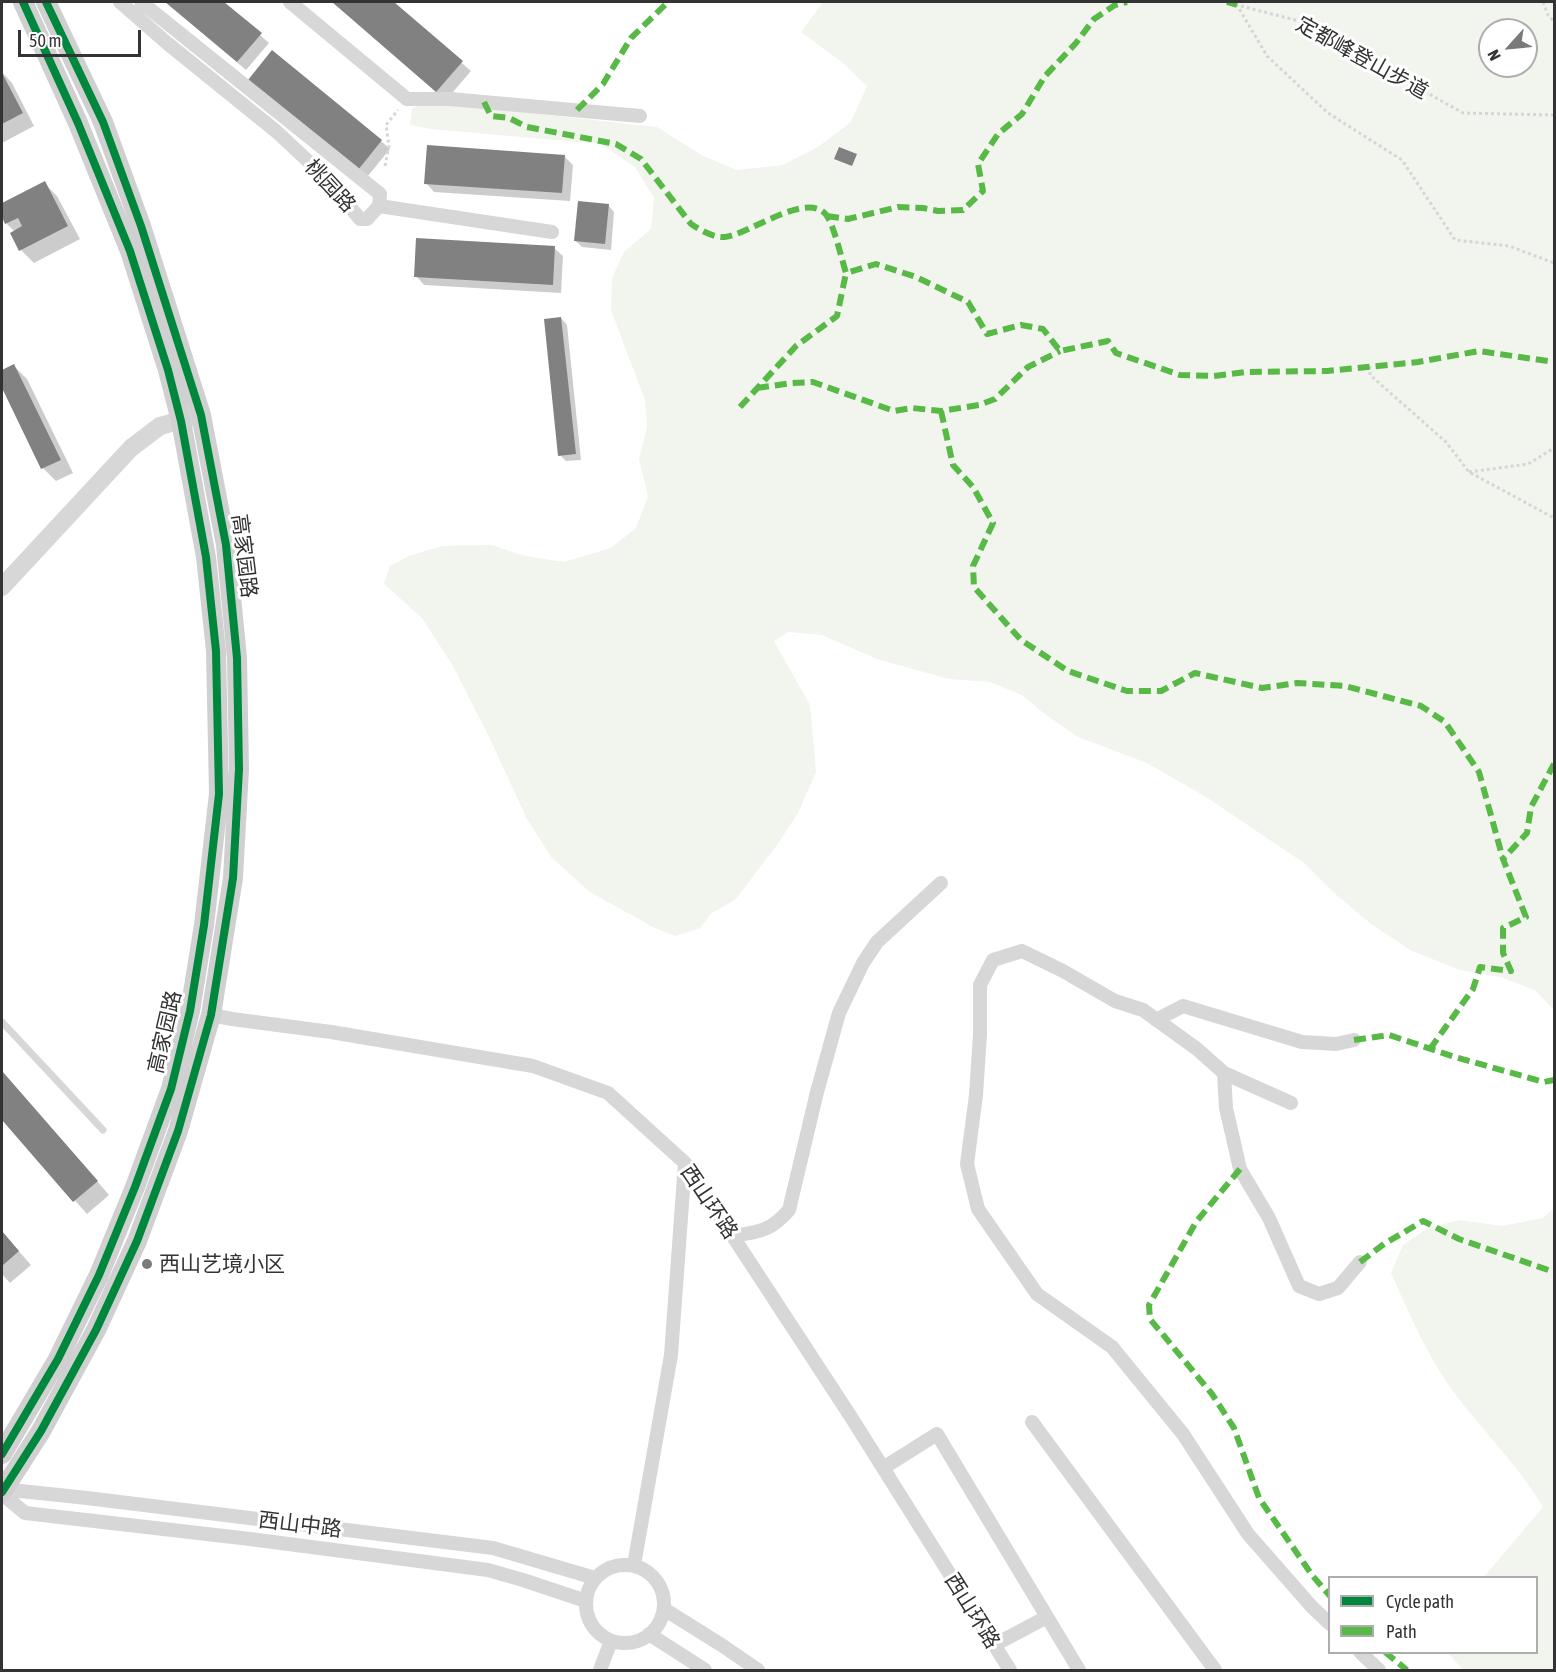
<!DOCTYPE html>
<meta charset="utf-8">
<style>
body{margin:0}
#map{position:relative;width:1556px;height:1672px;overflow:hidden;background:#fff;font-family:"Asap Condensed",sans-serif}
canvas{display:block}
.frame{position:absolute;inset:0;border:3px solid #333;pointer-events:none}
.legend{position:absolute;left:1328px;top:1576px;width:210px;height:78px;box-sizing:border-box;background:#fff;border:2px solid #adadad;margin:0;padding:8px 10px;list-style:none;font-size:18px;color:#333}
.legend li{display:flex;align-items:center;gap:12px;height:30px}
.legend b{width:30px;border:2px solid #adadad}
.north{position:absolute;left:1478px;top:18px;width:60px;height:60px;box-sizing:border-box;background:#fff;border:2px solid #adadad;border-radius:50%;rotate:243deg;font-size:16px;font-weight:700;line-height:24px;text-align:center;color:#333}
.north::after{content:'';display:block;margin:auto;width:21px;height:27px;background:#7a7a7a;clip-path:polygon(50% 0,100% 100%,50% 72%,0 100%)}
.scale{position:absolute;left:18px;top:30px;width:123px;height:27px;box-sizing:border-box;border:3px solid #333;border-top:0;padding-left:8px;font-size:18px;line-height:21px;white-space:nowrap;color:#333;-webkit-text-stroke:4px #fff;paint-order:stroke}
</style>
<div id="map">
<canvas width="1556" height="1672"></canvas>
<div class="frame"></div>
<ul class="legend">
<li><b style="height:8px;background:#00873e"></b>Cycle path</li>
<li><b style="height:8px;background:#58b947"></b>Path</li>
</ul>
<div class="north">N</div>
<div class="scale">50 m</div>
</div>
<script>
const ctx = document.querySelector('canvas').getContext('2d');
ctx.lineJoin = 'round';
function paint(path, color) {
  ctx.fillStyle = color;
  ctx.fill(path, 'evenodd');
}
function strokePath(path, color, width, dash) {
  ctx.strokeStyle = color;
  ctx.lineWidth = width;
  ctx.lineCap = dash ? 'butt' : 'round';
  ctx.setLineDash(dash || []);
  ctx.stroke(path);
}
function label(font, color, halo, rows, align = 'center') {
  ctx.font = font + ' "Asap Condensed","Noto Sans SC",sans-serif';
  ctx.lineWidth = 6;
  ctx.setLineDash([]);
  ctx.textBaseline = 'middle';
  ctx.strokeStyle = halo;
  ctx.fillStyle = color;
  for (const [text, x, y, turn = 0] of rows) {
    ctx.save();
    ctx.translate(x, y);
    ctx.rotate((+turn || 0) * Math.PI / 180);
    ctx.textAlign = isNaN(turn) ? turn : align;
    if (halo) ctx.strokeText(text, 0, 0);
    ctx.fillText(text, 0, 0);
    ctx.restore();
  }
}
const green = new Path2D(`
 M823,2H1554V1010L1536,991L1501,977L1460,970L1412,951L1371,924L1333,892L1304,863L1206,797L1147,763L1078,737L1042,712L1022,695L990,682L949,679L877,659L822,635L789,632L774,641L810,705L816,772L798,813L777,845L735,900L712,913L700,928L675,936L653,927L590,892L551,857L526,817L492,743L453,666L422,618L384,584L390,566L409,556L442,546L492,545L525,556L564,562L611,548L636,528L648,496L639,459L647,427L645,400L611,310L612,278L624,252L651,229L654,198L635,167L601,144L431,129L410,125L412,108L429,102L657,127L703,156L737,170L783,165L818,147L851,122L867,86L843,63L801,32ZM1490,30H1526V66H1490Z
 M1554,1208V1670H1463L1448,1653L1536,1652V1578L1484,1577L1543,1507C1517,1463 1480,1429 1450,1387C1425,1351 1409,1313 1391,1273L1403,1245L1428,1228L1460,1220L1502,1226L1543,1218Z`);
const shadow = new Path2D(`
 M166,2H222L269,43L246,70Z
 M333,2H392L471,71L446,100Z
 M2,72L12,83L34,126L2,143Z
 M259,88L381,141L390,149L367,177Z
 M564,156L573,165L570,201L434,192L426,183Z
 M44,183L57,196L80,239L34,263L21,250L12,233L15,232L7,224L2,214V205Z
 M608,205L614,212L611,250L582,247L575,240Z
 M554,248L563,256L561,293L424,285L416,276Z
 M561,318L567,325L581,460L566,461L560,455Z
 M14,366L27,379L73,473L56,481L43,468L2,384V372Z
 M2,1071L109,1195L87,1214L2,1118Z
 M2,1232L31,1265L10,1283L2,1274Z`);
const building = new Path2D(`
 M165,2H224L262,33L237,62Z
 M332,2H394L463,61L436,92Z
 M272,50L382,140L358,170L248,80Z
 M2,73L23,113L2,124Z
 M427,145L565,155L562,193L424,184Z
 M839,147L857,154L852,166L834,159Z
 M45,181L68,226L19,251L10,233L22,226L18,218L5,224L2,217V203Z
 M578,201L609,204L605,244L574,241Z
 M416,238L555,246L553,285L414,277Z
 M561,317L576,454L558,456L544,319Z
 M14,364L61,460L41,469L2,388V370Z
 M2,1071L98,1181L73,1202L2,1120Z
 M2,1231L19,1251L2,1266Z`);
const path = new Path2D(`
 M1543,2L1548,15L1554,22
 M1554,115L1463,113L1299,21L1237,5L1267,56L1328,113L1402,160L1455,240L1509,246L1554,263
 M385,166L389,146L386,125L398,110
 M1370,366V375L1446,442L1469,472L1554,518
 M1469,472L1528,464L1554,448`);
const service = new Path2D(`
 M2,1022L103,1130`);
const minor = new Path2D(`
 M120,2L167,43L277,132L325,177L360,219H367L379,206L380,194L141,2
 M290,2L407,99H450L640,116
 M379,206L552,232
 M211,1015L232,1019L331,1032L533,1066L608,1093L685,1163L851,1417L1010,1670
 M1156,1020L1183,1006L1302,1042L1336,1044L1354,1040
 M1224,1073L1291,1103
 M733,1236C759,1232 771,1231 789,1210L817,1092L839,1013L863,963L877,942L941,883
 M1032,1422L1215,1670
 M883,1468L937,1434L1079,1670
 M2,1493L21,1491L87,1498L493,1548L595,1578
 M2,1494L25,1513L250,1539L488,1570L523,1580L586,1601
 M586 1604a39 39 0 1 1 78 0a39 39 0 1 1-78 0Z
 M634,1565L671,1355L685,1163
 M664,1609L723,1646L758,1670
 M1330,1624L1312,1607L1248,1534L1183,1434L1112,1347L1037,1294L978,1209L967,1164L976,1095L980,1034V985L993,960L1022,951L1063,971L1115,1001L1143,1010L1197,1049L1224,1073L1226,1108L1240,1169L1269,1218L1299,1286L1319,1294L1338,1288L1360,1262
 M649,1634L705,1670
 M994,1645L1047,1617
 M1360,1652L1379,1670
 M600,1670L611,1641`);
const tertiary = new Path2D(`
 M2,587L131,448L160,426L193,417`);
const secondary = new Path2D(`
 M2,1454L58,1359L99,1275L135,1187L171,1089L190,1011L204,925L219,794L216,651L206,557L181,421L168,370L130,251L78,123L23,2
 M2,1492L41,1431L96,1330L137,1241L178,1131L211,1015L233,878L239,769L237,658L226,545L201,415L141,226L103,122L46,2`);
const quiet = new Path2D(`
 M1227,2L1237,5
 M484,102L491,116L509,118L527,127L616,144L641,159L691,224C700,230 714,238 725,237C748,235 809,189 827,216C834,226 842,260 846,273L876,264L916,277L968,302L987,334L1021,325L1043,329L1060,351L1108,341L1116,353L1180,375L1214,376L1246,372L1327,371L1418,362L1479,351L1554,362
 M577,110L603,84L631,38L668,2
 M827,216L848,219L898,207L923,208L938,211L963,210L983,191L978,164L998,134L1022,114L1045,76L1076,43L1094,19L1115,5L1127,2
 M757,388L792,383L813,382L894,411L912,408L941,411L979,405L995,399L1028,367L1060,351
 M740,407L796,346L837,316L846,273
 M941,411L953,465L973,487L993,523L973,566L974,587L1021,640L1068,671L1127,691H1161L1195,673L1262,688L1297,683L1345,686L1421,706L1445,722L1479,772L1503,859
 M1354,1040L1389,1035L1455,1057L1544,1082L1554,1080
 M1430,1049L1473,989L1480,967L1511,971L1503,953V928L1526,917L1503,859L1527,833L1531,807L1554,764
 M1240,1169L1196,1222L1149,1305L1150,1319L1212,1394L1234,1428L1259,1498L1312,1575L1330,1596
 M1360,1262L1384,1244L1423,1221L1459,1239L1554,1272
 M1385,1652L1407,1670`);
const cycleway = new Path2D(`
 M2,1454L58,1359L99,1275L135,1187L171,1089L190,1011L204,925L219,794L216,651L206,557L181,421L168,370L130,251L78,123L23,2
 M2,1492L41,1431L96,1330L137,1241L178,1131L211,1015L233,878L239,769L237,658L226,545L201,415L141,226L103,122L46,2`);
const markers = [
 [147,1264,6,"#7a7a7a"]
];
const streetNames = [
 ["定都峰登山步道",1362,58,29],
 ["桃园路",330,186,47],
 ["高家园路",244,556,83],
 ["高家园路",165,1032,-77],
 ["西山环路",709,1202,56],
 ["西山中路",300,1525,7],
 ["西山环路",972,1611,58]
];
const poiNames = [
 ["西山艺境小区",159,1264]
];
paint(green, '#f1f5ed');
paint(shadow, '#0003');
paint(building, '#818181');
strokePath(path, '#d6d6d6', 3, [3, 3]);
strokePath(service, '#d7d7d7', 7);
strokePath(minor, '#d7d7d7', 14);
strokePath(tertiary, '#d7d7d7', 18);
strokePath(secondary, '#d0d0d0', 20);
strokePath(quiet, '#58b947', 6, [12, 6]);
strokePath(cycleway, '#00873e', 8);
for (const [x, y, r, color] of markers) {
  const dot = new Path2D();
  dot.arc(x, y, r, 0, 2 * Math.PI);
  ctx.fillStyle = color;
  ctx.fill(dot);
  strokePath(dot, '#fff', 2);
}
label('21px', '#333', '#fff', streetNames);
label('21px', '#333', '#fff', poiNames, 'left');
</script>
